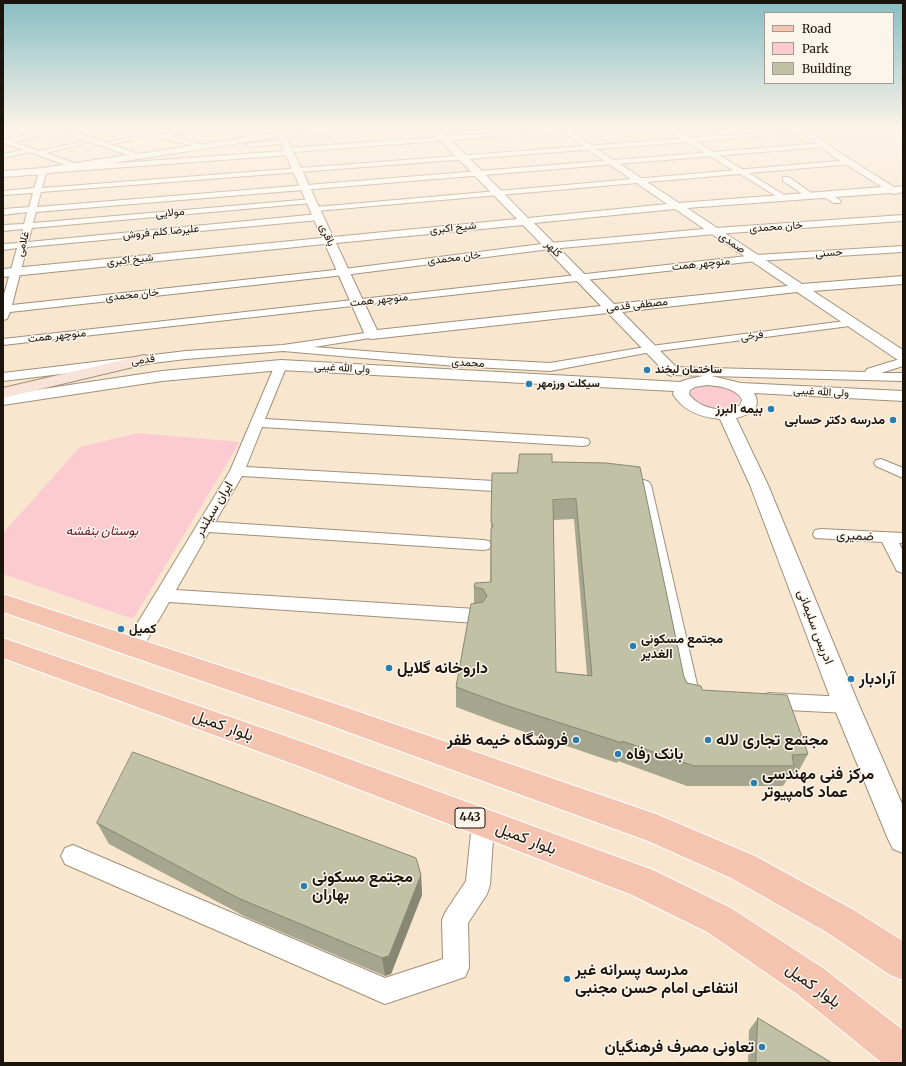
<!DOCTYPE html>
<meta charset="utf-8">
<style>
body{margin:0}
#map{position:relative;width:906px;height:1066px;overflow:hidden;background:#f8e6ce;font-family:Merriweather,serif}
canvas{display:block}
.frame{position:absolute;inset:0;border:4px solid #1b140c;pointer-events:none}
.legend{position:absolute;left:764px;top:12px;width:130px;height:72px;box-sizing:border-box;background:#fcf5ec;border:1px solid #a29b92;margin:0;padding:5px 7px;list-style:none;font-size:12px;color:#1b140c}
.legend li{display:flex;align-items:center;gap:8px;height:20px}
.legend b{width:20px;border:1px solid #a29b92}
</style>
<div id="map">
<canvas width="906" height="1066"></canvas>
<div class="frame"></div>
<ul class="legend">
<li><b style="height:5px;background:#f4c4b1"></b>Road</li>
<li><b style="height:11px;background:#fbcbd1"></b>Park</li>
<li><b style="height:11px;background:#c1c1a6"></b>Building</li>
</ul>
</div>
<script>
const ctx = document.querySelector('canvas').getContext('2d');
ctx.lineJoin = 'round';
function paint(path, color) {
  ctx.fillStyle = color;
  ctx.fill(path, 'evenodd');
}
function strokePath(path, color, width, dash) {
  ctx.strokeStyle = color;
  ctx.lineWidth = width;
  ctx.lineCap = dash ? 'butt' : 'round';
  ctx.setLineDash(dash || []);
  ctx.stroke(path);
}
function label(font, color, halo, rows, align = 'center') {
  ctx.font = font + ' Merriweather,Vazirmatn,serif';
  ctx.lineWidth = 3;
  ctx.setLineDash([]);
  ctx.textBaseline = 'middle';
  ctx.strokeStyle = halo;
  ctx.fillStyle = color;
  for (const [text, x, y, turn = 0] of rows) {
    ctx.save();
    ctx.translate(x, y);
    ctx.rotate((+turn || 0) * Math.PI / 180);
    ctx.textAlign = isNaN(turn) ? turn : align;
    if (halo) ctx.strokeText(text, 0, 0);
    ctx.fillText(text, 0, 0);
    ctx.restore();
  }
}
const green = new Path2D(`
 M710,384L732,390L739,397V401C721,423 660,391 710,384Z
 M139,433L240,442L133,619L3,574V533L80,447Z`);
const minor = new Path2D(`
 M57,129L64,130L14,142L39,151L94,139V141L46,153L77,164V166L285,151L286,149L288,148L549,129H578L575,131L293,152L292,154L290,155L46,173L42,188L804,129L807,131L804,133L41,192L37,207L823,143L826,145L823,147L36,212L33,223L312,199L316,201L312,203L32,228L28,242L319,214L323,217L319,220L27,247L12,305L344,269L550,243L715,228L903,215V221L715,234L550,249L344,275L10,312L7,319L3,320V298L17,248L3,250V244L19,243L23,229L3,231V225L24,224L27,212L3,215V209L29,207L33,193L3,195V191L34,188L40,169L70,167L30,152L3,158V154L23,150L3,142V138L7,139Z
 M81,129H94L71,135L68,133Z
 M139,129H148L164,134L186,129H197L171,136L205,146L202,148L173,141L153,135L104,146L101,144L146,133Z
 M220,129H230L259,138L256,140Z
 M285,140L287,141V143L249,147L246,145L249,143Z
 M849,160H852V164L749,173L784,195V199H781L740,174L316,211L312,209L316,207Z
 M783,177H789L814,195L813,197H807L783,181Z
 M822,192H828L841,201L840,203H834L822,196Z
 M903,246V252L756,261L3,345V339L756,255Z
 M853,320L857,321L859,323L857,325L651,352L550,371L455,366L283,351L186,359L3,381V373L186,351L283,345L372,332L376,333L378,335L376,337L314,347L455,358L550,363L651,346Z
 M903,358V366L881,373H903V381L672,375L668,374L666,371L668,368L672,367L865,372L867,369Z
 M281,361L285,362L287,365L265,419L583,438L588,439L590,442L588,445L583,446L262,427L246,467L494,481L499,483L501,486L499,489L494,491L242,476L215,522L483,540L489,541L491,545L489,549L483,550L209,532L176,590L476,609L482,611L485,616L482,621L476,623L169,602L140,652L133,654L126,652L124,647L126,642L230,471L275,365L277,362Z
 M881,459L903,468V478L876,466L874,463L876,460Z
 M644,480L649,482L651,485L700,697L697,703L690,705L682,703L679,697L637,485L639,482Z
 M821,529L903,533V543H899L903,551V573L897,571L882,542L815,538L813,534L815,530Z
 M769,693L846,697L853,699L856,705L853,711L846,713L769,709L762,707L759,701L762,695Z
 M483,812L491,815L494,823L490,885L487,894L468,923L469,968L465,977L385,1004L65,864L61,856L65,848L73,845L385,978L443,959L442,920L446,911L466,881L472,823L475,815Z`);
const tertiary = new Path2D(`
 M54,129H66L138,154L281,132L316,129H353L349,131L286,136L333,237L517,219L429,129H438L466,155L528,218L667,204L558,129H567L679,203L882,187L834,157L797,129H806L840,153L894,187L903,186V192L894,194L890,193L687,208L802,284L903,276V284L813,291L903,350V361L898,360L797,292L622,312L677,368L680,371L677,374L672,376L667,374L608,313L372,339L367,338L365,335L325,244L3,277V269L322,238L278,137L43,174L3,177V171L43,168L127,155ZM675,209L788,286L614,304L534,223ZM523,225L601,306L377,330L336,243Z
 M666,129H676L747,172L745,174H739Z
 M281,360L680,382L685,380L707,375L741,383L903,391V401L754,393C763,409 749,415 736,418L768,485L859,705L903,806V853L893,849L888,839L833,705L750,485L720,419C700,417 683,411 673,394L674,391L281,370L162,381L3,405V395L162,371ZM707,385C718,386 737,388 742,400L740,405C726,415 698,408 689,394L690,390L695,387Z`);
const secondary = new Path2D(`
 M144,355L150,357L152,360L150,363L3,398V388Z`);
const primary = new Path2D(`
 M3,594L339,705L656,814L755,856L852,909L903,941V980L890,975L828,933L731,878L648,841L329,725L3,612Z
 M3,638L314,746L653,870L731,908L823,968L903,1030V1063H882L797,994L707,932L632,895L304,768L3,658Z`);
const wall = new Path2D(`
 M552,462L606,463L684,677L687,683L702,690L808,754L797,774L790,775L783,786H687L618,761L617,763L504,725L456,707V687L474,603V587L490,582L492,473H517ZM574,519L587,675L556,672L553,520Z
 M97,823L421,875L422,895L391,974L385,976L246,917L109,844Z
 M758,1018L832,1063H748L749,1030Z`);
const shadedWall = new Path2D(`
 M421,875L422,895L391,974L385,976L382,958Z`);
const building = new Path2D(`
 M520,454H552V462L606,463L640,467L684,677L687,683L701,686L702,690L787,695L808,754L792,755L794,766H694L622,741V743L505,705L456,687L471,604L483,602L487,596L483,589L474,587L475,583L491,582V529L493,526L491,521L492,473H517ZM576,499L592,676L556,672L553,500Z
 M133,752L416,858L421,875L389,956L382,958L238,898L97,823Z
 M758,1018L832,1063H756Z`);
const markers = [
 [647,370,4,"#2a7eae"],
 [529,384,4,"#2a7eae"],
 [771,409,4,"#2a7eae"],
 [893,420,4,"#2a7eae"],
 [121,629,4,"#2a7eae"],
 [633,646,4,"#2a7eae"],
 [389,668,4,"#2a7eae"],
 [851,679,4,"#2a7eae"],
 [576,740,4,"#2a7eae"],
 [708,740,4,"#2a7eae"],
 [618,754,4,"#2a7eae"],
 [754,783,4,"#2a7eae"],
 [304,886,4,"#2a7eae"],
 [567,979,4,"#2a7eae"],
 [762,1047,4,"#2a7eae"]
];
const farStreetnames = [
 ["مولایی",170,213,-5],
 ["خان محمدی",776,227,-4],
 ["شیخ اکبری",453,228,-6],
 ["علیرضا کلم فروش",161,232,-5],
 ["باقری",327,235,66],
 ["صمدی",732,243,34],
 ["غلامی",23,244,-75],
 ["کلهر",553,249,46],
 ["حسنی",829,253,-4],
 ["خان محمدی",454,258,-7],
 ["شیخ اکبری",130,260,-6],
 ["منوچهر همت",701,264,-6],
 ["خان محمدی",132,295,-6],
 ["منوچهر همت",379,300,-6],
 ["مصطفی قدمی",637,305,-6],
 ["منوچهر همت",57,336,-6],
 ["فرخی",752,336,-7],
 ["قدمی",143,360,-7],
 ["محمدی",468,363,3],
 ["ولی الله غیبی",342,368,3],
 ["ولی الله غیبی",821,392,3]
];
const farPoinames = [
 ["ساختمان لبخند",655,370],
 ["سیکلت ورزمهر",537,384]
];
const shields = [
 [470,818,30]
];
const shieldNames = [
 ["443",470,818]
];
const poiNames = [
 ["بیمه البرز",763,409],
 ["مدرسه دکتر حسابی",885,420],
 ["کمیل",129,629,"left"],
 ["مجتمع مسکونی",641,639,"left"],
 ["الغدیر",641,654,"left"]
];
const streetNames = [
 ["ایران سیلندر",214,509,-59],
 ["ضمیری",855,536,3],
 ["ادریس سلیمانی",815,627,69]
];
const parkNames = [
 ["بوستان بنفشه",102,531]
];
const nearPoinames = [
 ["داروخانه گلایل",397,668],
 ["آرادبار",859,679],
 ["فروشگاه خیمه ظفر",568,740,"right"],
 ["مجتمع تجاری لاله",716,740],
 ["بانک رفاه",626,754],
 ["مرکز فنی مهندسی",762,774],
 ["عماد کامپیوتر",762,792],
 ["مجتمع مسکونی",312,877],
 ["بهاران",312,895],
 ["مدرسه پسرانه غیر",575,970],
 ["انتفاعی امام حسن مجنبی",575,988],
 ["تعاونی مصرف فرهنگیان",754,1047,"right"]
];
const nearStreetnames = [
 ["بلوار کمیل",223,726,20],
 ["بلوار کمیل",526,839,21],
 ["بلوار کمیل",813,986,36]
];
paint(green, '#fbcbd1');
strokePath(minor, '#a0907a', 2);
strokePath(tertiary, '#a0907a', 2);
strokePath(secondary, '#a0907a', 2);
strokePath(primary, '#fff', 2);
paint(minor, '#fff');
paint(tertiary, '#fff');
paint(secondary, '#f9e2d8');
paint(primary, '#f4c4b1');
paint(wall, '#a6a68f');
paint(shadedWall, '#878774');
paint(building, '#c1c1a6');
strokePath(building, '#878774', 1);
const sky = ctx.createLinearGradient(0, 0, 0, 278);
sky.addColorStop(0, '#86bdc2');
sky.addColorStop(0.46, '#fcf4e9');
sky.addColorStop(1, '#fcf4e900');
ctx.fillStyle = sky;
ctx.fillRect(0, 0, 906, 278);
for (const [x, y, r, color] of markers) {
  const dot = new Path2D();
  dot.arc(x, y, r, 0, 2 * Math.PI);
  ctx.fillStyle = color;
  ctx.fill(dot);
  strokePath(dot, '#fcf5ec', 1.5);
}
label('11px', '#1b140c', '#fcf5ec', farStreetnames);
label('bold 11px', '#1b140c', '#fcf5ec', farPoinames, 'left');
for (const [x, y, w] of shields) {
  const box = new Path2D();
  box.roundRect(x - w / 2, y - 10, w, 20, 3);
  ctx.fillStyle = '#fcf5ec';
  ctx.fill(box);
  strokePath(box, '#1b140c', 1);
}
label('bold 12px', '#1b140c', null, shieldNames);
label('bold 13px', '#1b140c', '#fcf5ec', poiNames, 'right');
label('13px', '#1b140c', '#fcf5ec', streetNames);
label('italic 13px', '#601227', '#fcf5ec', parkNames);
label('bold 16px', '#1b140c', '#fcf5ec', nearPoinames, 'left');
label('16px', '#1b140c', '#fcf5ec', nearStreetnames);
</script>
